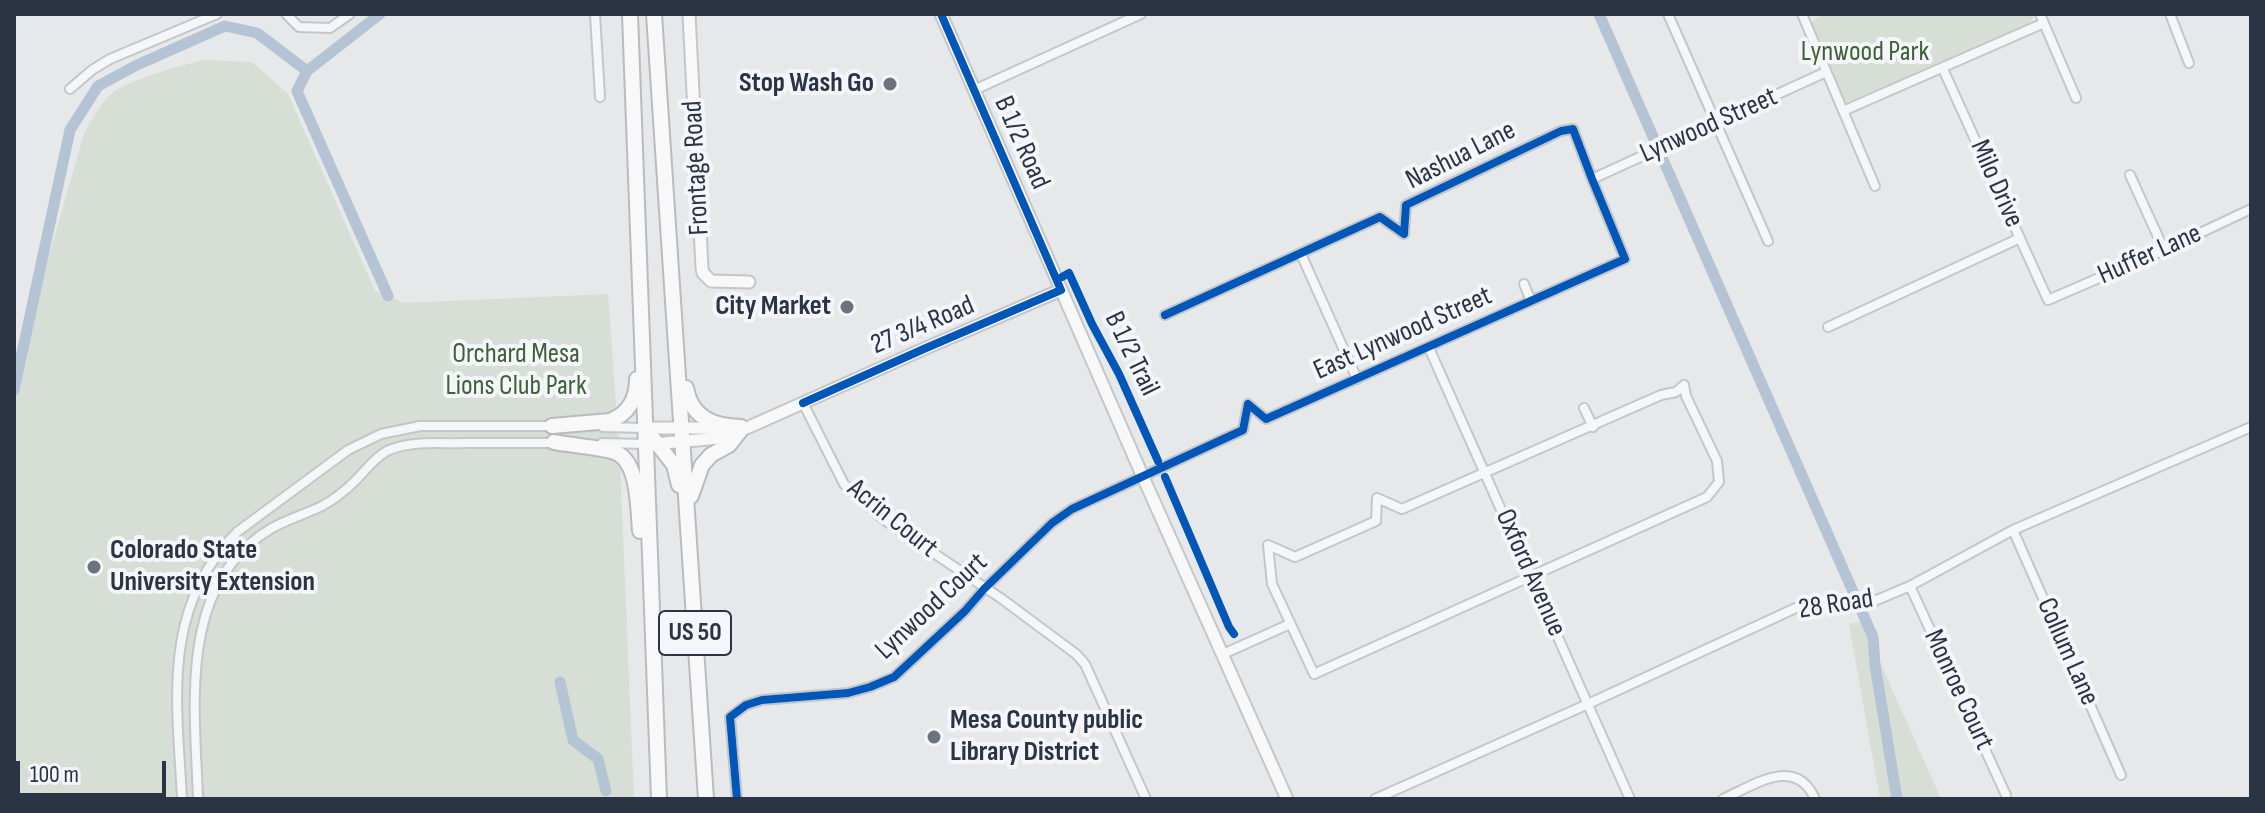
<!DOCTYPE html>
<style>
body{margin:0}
#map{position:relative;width:2265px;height:813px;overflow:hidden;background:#e6e8ea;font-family:"Sofia Sans Condensed",sans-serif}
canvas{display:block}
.frame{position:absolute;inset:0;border:16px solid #2b3445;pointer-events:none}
.scale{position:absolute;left:16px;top:761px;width:150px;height:36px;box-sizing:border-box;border:4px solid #2b3445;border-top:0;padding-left:10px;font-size:24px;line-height:28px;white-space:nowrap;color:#2b3445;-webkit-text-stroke:6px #f4f6f9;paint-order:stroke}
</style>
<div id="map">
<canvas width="2265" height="813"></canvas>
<div class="frame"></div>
<div class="scale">100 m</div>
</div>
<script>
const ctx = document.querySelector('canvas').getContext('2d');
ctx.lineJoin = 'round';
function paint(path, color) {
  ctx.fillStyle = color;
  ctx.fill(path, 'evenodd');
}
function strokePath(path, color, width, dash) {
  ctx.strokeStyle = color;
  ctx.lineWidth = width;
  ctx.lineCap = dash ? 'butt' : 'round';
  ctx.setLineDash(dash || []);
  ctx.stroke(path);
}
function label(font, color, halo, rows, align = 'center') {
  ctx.font = font + ' "Sofia Sans Condensed",sans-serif';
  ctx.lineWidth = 8;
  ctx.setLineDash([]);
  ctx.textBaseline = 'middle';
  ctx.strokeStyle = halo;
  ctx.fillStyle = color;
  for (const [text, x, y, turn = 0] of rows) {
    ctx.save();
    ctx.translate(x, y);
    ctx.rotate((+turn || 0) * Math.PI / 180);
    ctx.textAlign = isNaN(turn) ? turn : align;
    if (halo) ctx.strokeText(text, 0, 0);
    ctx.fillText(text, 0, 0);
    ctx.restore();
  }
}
const green = new Path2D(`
 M1823,14H2033V19L2028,24L1848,102L1843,99L1812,28L1811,22Z
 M203,60L252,62L288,94L375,291L404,303L608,294L620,463L634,799H14V378L83,137C90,122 98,107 110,95C125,80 181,66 203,60Z
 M1862,622L1941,799H1880L1849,624Z`);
const canal = new Path2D(`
 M380,14L307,71L297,91L388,296
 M1599,14L1873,637L1875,665L1897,799
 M14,390L70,130L98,86L137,65L225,26L257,33L307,71
 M560,682L573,740L598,759L606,791`);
const street = new Path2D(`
 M286,14L299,27L330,28L350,14
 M595,14L600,97
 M1668,14L1768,241
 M1802,14L1875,186
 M2040,14L2076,98
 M2170,14L2189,63
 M1943,69L2048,300L2164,250L2251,209
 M70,89L92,70L110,59L217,14
 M974,90L1141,14
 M1843,111L2044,23
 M2130,175L2164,250
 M1592,179L1826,72
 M1301,254L1357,379
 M1524,284L1531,301
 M1828,327L2020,238
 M1429,348L1630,799
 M1684,385L1686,396L1717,461L1719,482L1707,497L1314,674L1272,584L1268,545L1295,557L1376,521L1377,498L1402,509L1661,395L1676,392Z
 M803,403L844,484L883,519L1002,599L1076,654L1085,664L1146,799
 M1584,408L1593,427
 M603,427L645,428
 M602,443L646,444
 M2013,530L2121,775
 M1910,586L2006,795
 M1223,654L1290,624
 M182,799C177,701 161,608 237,532L348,450L381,434L420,426H553
 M198,799C195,706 177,583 272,528C288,519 306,514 322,506C335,499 346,490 356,480C366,470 374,458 387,451C410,440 440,444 465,443C495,443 526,443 556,443
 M737,799L730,717L746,705L762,700L848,693L870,687L894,677L965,611L984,589L1052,523L1072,509L1243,430L1248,404L1266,419L1625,259L1592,179L1573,129L1561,131L1406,205L1404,234L1380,217L1165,315
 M1375,799L1588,704L1800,606L1837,609L1865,605L1910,586L2013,530L2251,427
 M1723,799C1754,785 1796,755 1815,799`);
const secondary = new Path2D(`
 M689,14L702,268L703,273L711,281L749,282
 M941,14L1139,468L1287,799
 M645,428H723
 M653,444L720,438L740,431L926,348L1061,290`);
const highway = new Path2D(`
 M630,14L659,799
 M654,14L706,799
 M686,388C691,418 714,426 741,427
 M552,426L610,421C628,414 637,399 637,379
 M645,428L674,465L679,485
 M554,442C568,445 607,448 617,453C639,464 638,510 640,531
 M691,496L702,465L711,455L729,445L740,431`);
const cycleway = new Path2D(`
 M1062,277L1069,273L1092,324L1119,374L1158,461
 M803,403L926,348L1061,290L941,14
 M1165,477L1229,627L1234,634
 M737,799L730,717L746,705L762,700L848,693L870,687L894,677L965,611L984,589L1052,523L1072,509L1243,430L1248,404L1266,419L1625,259L1592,179L1573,129L1561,131L1406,205L1404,234L1380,217L1165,315`);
const markers = [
 [890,84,8,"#6c737f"],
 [847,307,8,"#6c737f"],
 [94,567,8,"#6c737f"],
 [934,737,8,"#6c737f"]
];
const shields = [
 [695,633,72]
];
const shieldNames = [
 ["US 50",695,633]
];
const parkNames = [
 ["Lynwood Park",1865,53],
 ["Orchard Mesa",516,355],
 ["Lions Club Park",516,387]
];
const poiNames = [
 ["Stop Wash Go",874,84],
 ["City Market",831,307],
 ["Colorado State",110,551,"left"],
 ["University Extension",110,583,"left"],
 ["Mesa County public",950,721,"left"],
 ["Library District",950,753,"left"]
];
const streetNames = [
 ["Lynwood Street",1709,126,-24],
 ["B 1/2 Road",1021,143,66],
 ["Nashua Lane",1461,156,-27],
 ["Frontage Road",697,168,-93],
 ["Milo Drive",1996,184,66],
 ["Huffer Lane",2150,255,-24],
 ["27 3/4 Road",923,326,-23],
 ["East Lynwood Street",1403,334,-24],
 ["B 1/2 Trail",1131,354,64],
 ["Acrin Court",892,519,39],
 ["Oxford Avenue",1530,573,66],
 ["28 Road",1836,605,-9],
 ["Lynwood Court",932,607,-43],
 ["Collum Lane",2067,652,66],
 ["Monroe Court",1958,690,65]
];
paint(green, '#d6ded6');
strokePath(canal, '#b4c4d5', 11);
strokePath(street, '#c4c6c8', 12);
strokePath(secondary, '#c4c6c8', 15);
strokePath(highway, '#b8bbbf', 18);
strokePath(street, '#f5f6f7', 8);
strokePath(secondary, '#f8f8f8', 11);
strokePath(highway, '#f8f8f8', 14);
strokePath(cycleway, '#0057b8', 8);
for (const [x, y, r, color] of markers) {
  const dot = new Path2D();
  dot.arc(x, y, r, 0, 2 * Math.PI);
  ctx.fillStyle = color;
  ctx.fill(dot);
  strokePath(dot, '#f4f6f9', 3);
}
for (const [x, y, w] of shields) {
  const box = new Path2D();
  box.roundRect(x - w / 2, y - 22, w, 44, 6);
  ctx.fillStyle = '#f4f6f9';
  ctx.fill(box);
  strokePath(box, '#2b3445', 2);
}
label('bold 26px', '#2b3445', null, shieldNames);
label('28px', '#3f6138', '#f4f6f9', parkNames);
label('bold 28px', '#2b3445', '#f4f6f9', poiNames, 'right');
label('28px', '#2b3445', '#f4f6f9', streetNames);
</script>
